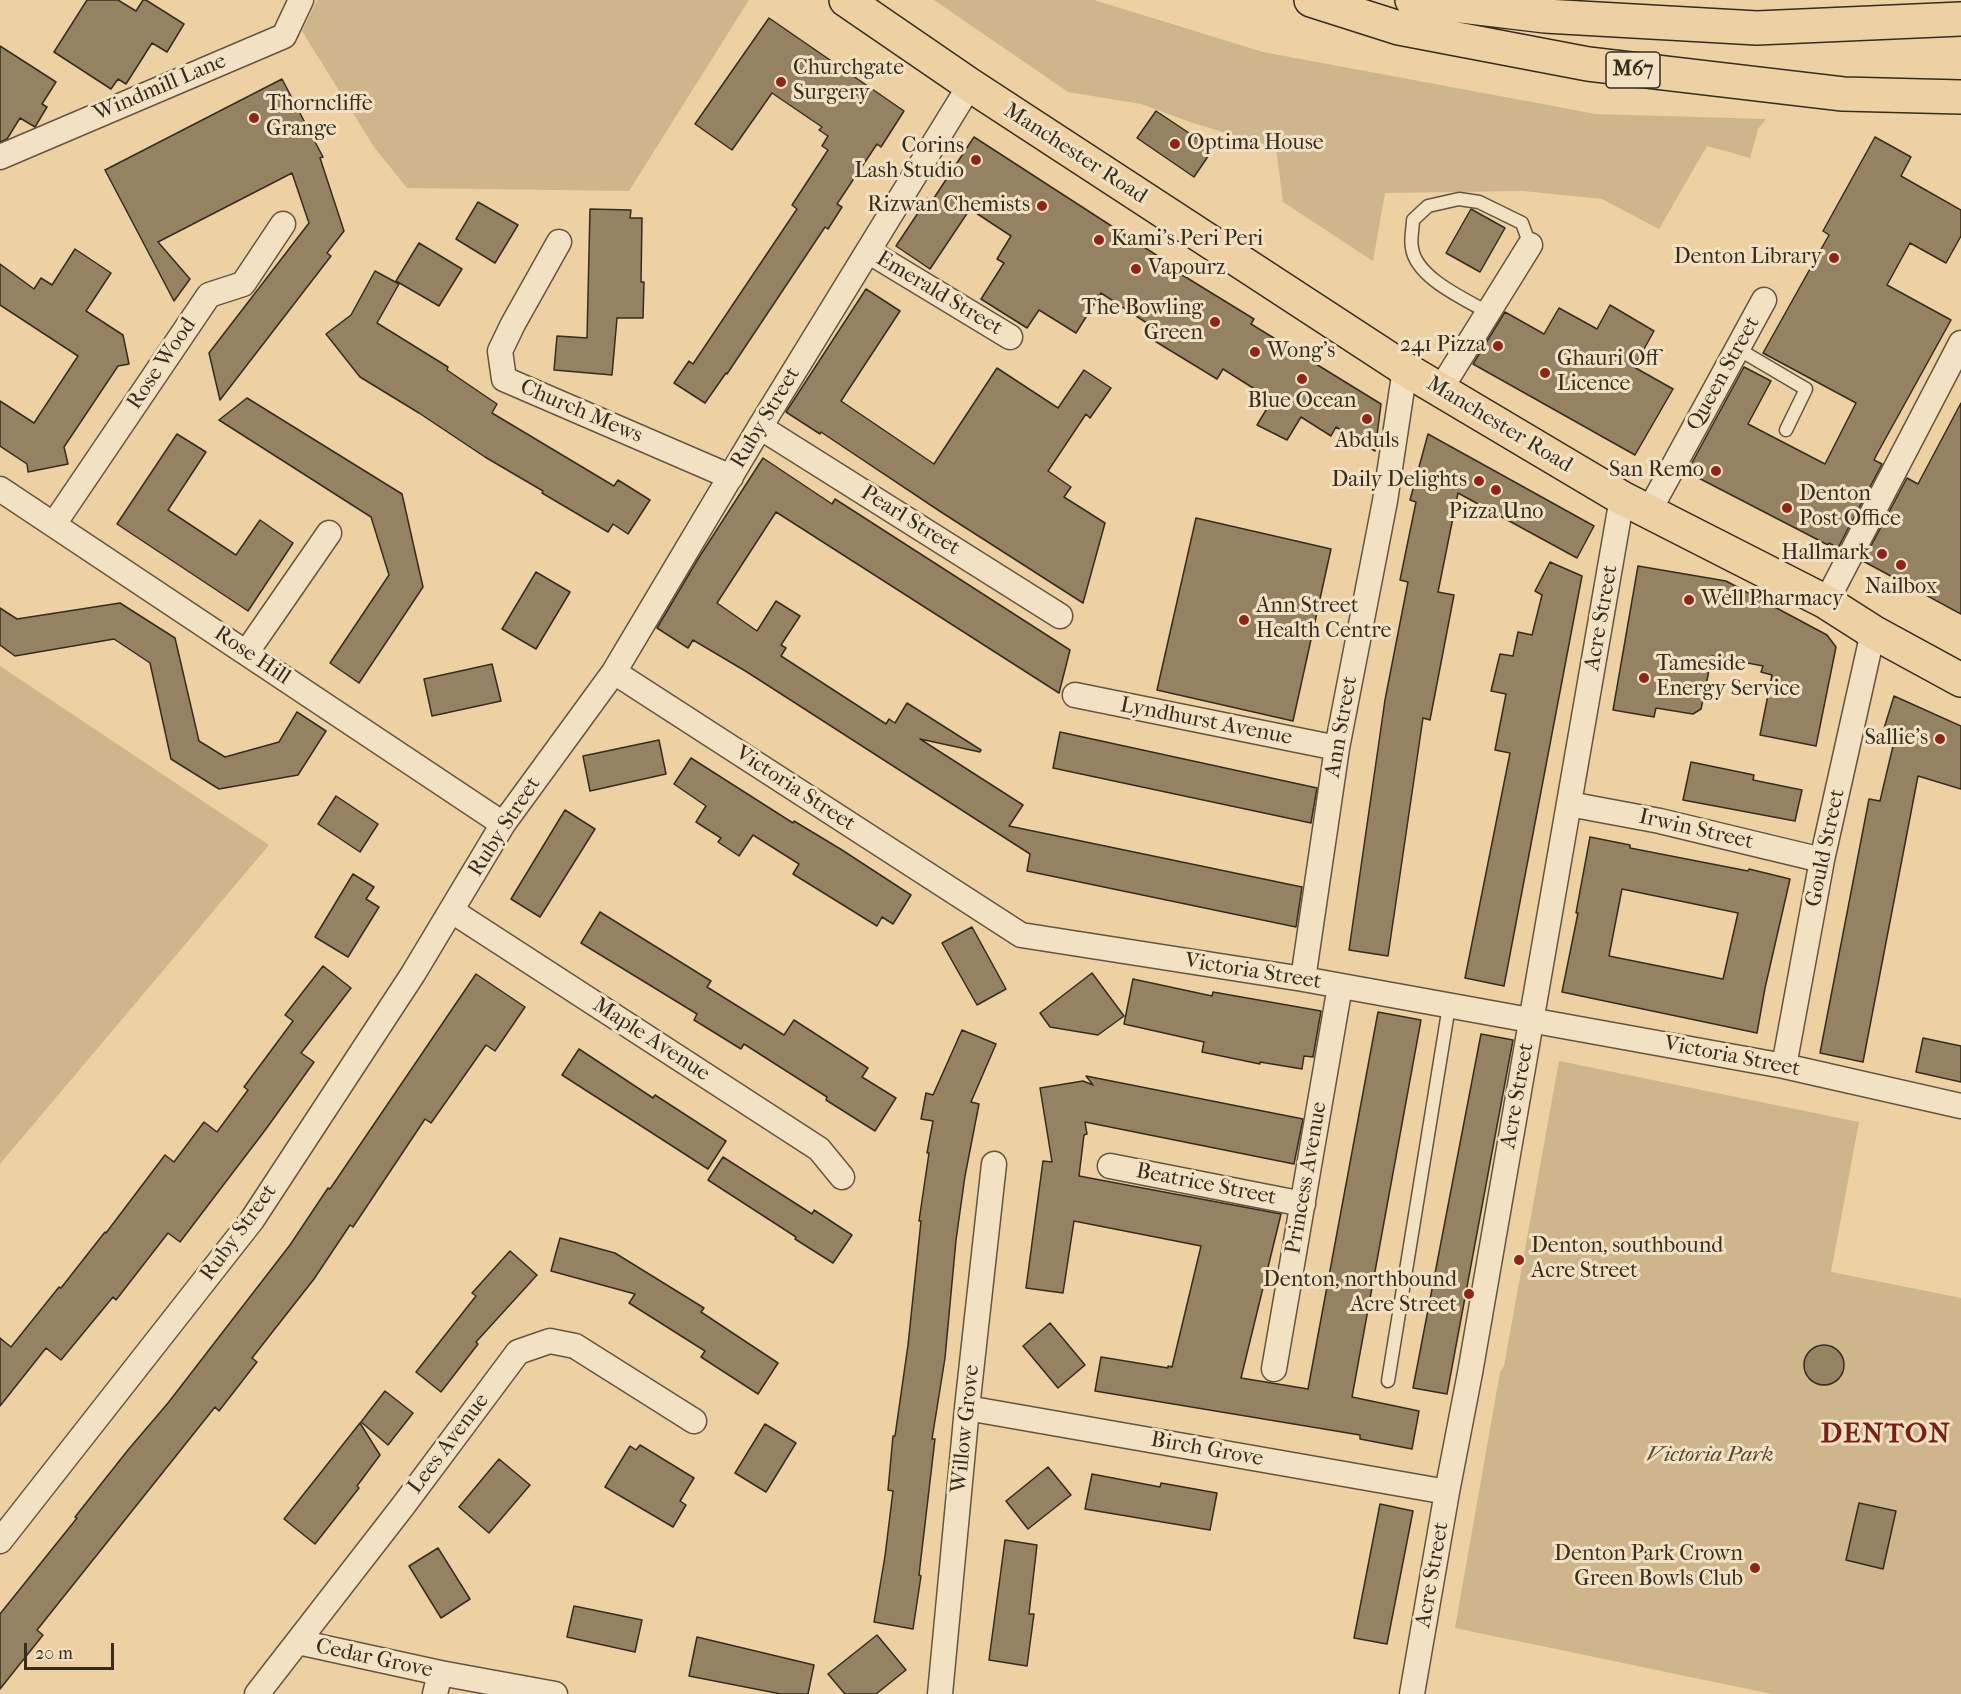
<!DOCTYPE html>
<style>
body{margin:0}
#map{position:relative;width:1961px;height:1694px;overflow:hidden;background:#edd1a2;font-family:"IM FELL French Canon",serif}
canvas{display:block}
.scale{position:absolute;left:24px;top:1643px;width:90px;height:27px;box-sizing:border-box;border:3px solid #362c1f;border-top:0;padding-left:8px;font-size:18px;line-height:21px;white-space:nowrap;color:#362c1f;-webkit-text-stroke:4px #f3e1c3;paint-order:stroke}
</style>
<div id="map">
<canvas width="1961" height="1694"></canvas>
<div class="scale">20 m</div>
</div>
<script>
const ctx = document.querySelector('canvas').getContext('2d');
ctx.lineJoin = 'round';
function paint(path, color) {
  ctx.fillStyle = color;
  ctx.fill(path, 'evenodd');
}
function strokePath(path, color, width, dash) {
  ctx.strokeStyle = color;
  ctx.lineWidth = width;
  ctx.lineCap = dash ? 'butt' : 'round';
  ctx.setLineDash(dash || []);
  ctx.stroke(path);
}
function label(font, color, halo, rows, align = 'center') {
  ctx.font = font + ' "IM FELL French Canon",serif';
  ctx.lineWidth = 6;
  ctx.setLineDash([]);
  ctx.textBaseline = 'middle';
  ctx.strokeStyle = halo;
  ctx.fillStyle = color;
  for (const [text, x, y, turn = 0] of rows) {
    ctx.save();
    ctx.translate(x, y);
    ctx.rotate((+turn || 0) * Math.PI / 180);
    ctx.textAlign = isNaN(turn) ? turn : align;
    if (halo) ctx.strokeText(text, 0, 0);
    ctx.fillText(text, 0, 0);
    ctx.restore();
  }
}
const green = new Path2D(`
 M317,0H749L629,191L407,188L374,147L302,31Z
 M934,0H1094L1263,52L1596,114L1766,119L1758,129L1750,158L1707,146L1659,229L1602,199L1523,191L1385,193L1373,261L1283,202L1276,148L1193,123L1141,104L1068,92Z
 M0,666L269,845L0,1164Z
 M1559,1061L1859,1122L1831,1272L1961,1298V1694H1772L1455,1628L1500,1372L1504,1366Z`);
const building = new Path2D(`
 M87,0H118L136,11L143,0H146L184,24L167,52L152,43L126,84L118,79L111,89L54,52Z
 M769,18L904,111L881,147L877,144L837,204L842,207L828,229L825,227L727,374L726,373L705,403L674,383L689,361L693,364L797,209L792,205L828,150L822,146L828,136L819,130L822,127L772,93L732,150L695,124Z
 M0,46L56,82L42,104L47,107L35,127L20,118L7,139L0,142Z
 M282,79L323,157L320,158L344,231L327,253L331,256L220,400L209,353L309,223L292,173L158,242L190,279L174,301L105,170Z
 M1156,111L1213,149L1194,177L1137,138Z
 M974,137L1181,271L1179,273L1254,319L1251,324L1381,404L1375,451L1336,427L1331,436L1301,417L1287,440L1257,425L1272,400L1223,369L1217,379L1153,340L1159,331L1101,293L1076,333L1039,310L1027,328L981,299L1004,263L997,259L1011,236L970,209L930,269L896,246L928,198L932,201Z
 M1875,137L1911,157L1901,176L1961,210V236L1946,263L1910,243L1887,285L1951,320L1877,454L1874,460L1882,464L1838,548L1829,543L1828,545L1687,472L1744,367L1771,381L1748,424L1825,464L1856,403L1763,353L1829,235L1823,231Z
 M478,202L518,225L495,263L456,239Z
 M590,209L631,210L630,218H642L641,282H644L643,318H617L612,375L554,370L557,336L587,338Z
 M1471,209L1505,228L1480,272L1446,253Z
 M419,243L462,269L439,306L396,281Z
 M75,249L111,273L86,311L123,335L129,364L118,366L64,447L68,464L28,472L27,464L0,446V401L34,423L78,356L0,305V264L34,289L41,278L52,285Z
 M375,271L399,284L377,323L448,367L447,370L497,404L492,413L614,486L618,480L650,500L628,534L613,524L608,532L542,493L543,491L485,457L419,413L360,377L326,334L351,315Z
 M866,289L900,311L841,401L934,464L997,368L1058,408L1084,370L1111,388L1090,418L1086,414L1048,471L1071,487L1064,497L1105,523L1083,603L941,512L821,432L820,434L786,412Z
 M1610,305L1654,331L1634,367L1673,389L1635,455L1473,364L1505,312L1544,334L1559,308L1597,329Z
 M247,398L402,494L423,587L359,683L330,663L389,575L371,517L219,420Z
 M1961,403V614L1863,561L1907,478L1918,484Z
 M177,434L206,452L168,510L236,555L260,520L293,543L248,611L117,524Z
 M1428,434L1594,526L1577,558L1458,493L1438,592L1454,595L1430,720L1423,718L1388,956L1349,950L1385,700L1408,582L1400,580L1416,502L1410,500Z
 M763,458L832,504L835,499L1070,650L1059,693L776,512L717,603L757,631L776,601L800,616L781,645L786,648L781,656L886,724L889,719L895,723L907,703L981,750L980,752L920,739L1023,805L1009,826L1302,887L1296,927L1027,871L1030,854L747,672L693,640L688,648L657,628L698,559Z
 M1196,518L1331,549L1293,721L1157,690Z
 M1550,562L1582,576L1504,986L1465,978L1510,753L1495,750L1506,694L1491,691L1500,654L1513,656L1518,632L1532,635L1542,595L1535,591Z
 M1638,566L1726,581L1827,635L1836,647L1816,746L1760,735L1772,675L1761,672L1763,666L1712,656L1701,709L1693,714L1656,708L1654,717L1613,710Z
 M536,572L570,592L536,649L502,629Z
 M120,603L175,638L199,741L225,757L279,742L297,712L326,731L298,775L219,789L171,759L150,663L114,639L15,656L0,645V608L17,619Z
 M492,664L501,701L432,716L424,679Z
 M1894,696L1961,726V789L1918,776L1863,1062L1820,1053L1869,799L1880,801L1893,746L1881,738Z
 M1060,732L1317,788L1311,823L1053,768Z
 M659,740L666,774L590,791L583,756Z
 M691,758L793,823L794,821L842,850L911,895L893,924L882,917L877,926L793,874L799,864L753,835L739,856L718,842L721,838L696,822L706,806L674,784Z
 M1691,762L1754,775L1753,780L1802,790L1795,821L1683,800Z
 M336,796L378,824L360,852L318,824Z
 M565,810L595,829L540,917L511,899Z
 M1590,837L1630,845V848L1748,871L1749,869L1790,879L1765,988L1757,1033L1562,992L1578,913H1576ZM1622,889L1738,913L1723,979L1609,956Z
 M353,874L374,887L366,899L379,907L348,957L315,937Z
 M600,912L711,981L707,987L784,1035L794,1020L868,1068L862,1077L896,1098L875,1131L826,1100L827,1097L744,1044L741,1049L694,1020L697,1014L581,943Z
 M972,927L1006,989L977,1005L942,943Z
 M323,966L351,988L301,1053L314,1062L266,1129L180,1242L168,1233L116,1300L113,1297L61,1360L46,1348L0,1406V1338L11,1347L59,1287L61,1288L105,1232L106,1233L165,1155L174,1162L204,1122L217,1132L248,1090L244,1087L293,1021L285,1015Z
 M1092,973L1124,1016L1098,1035L1050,1027L1040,1013Z
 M476,974L525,1007L495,1051L486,1045L431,1123L425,1119L353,1227L350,1225L314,1279L252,1358L257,1362L219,1411L215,1407L37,1630L43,1635L0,1689V1614L77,1518L75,1517L128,1450L168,1403L290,1245L328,1188L330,1189Z
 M1133,979L1212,996L1213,992L1321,1011L1313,1057L1304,1056L1302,1069L1260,1062V1064L1202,1052L1204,1042L1124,1024Z
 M1378,1012L1421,1020L1352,1397L1419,1411L1412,1449L1360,1439V1435L1095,1391L1101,1357L1168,1368V1366L1172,1367L1201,1246L1074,1221L1063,1293L1026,1288L1043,1161L1052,1162L1040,1088L1083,1081L1093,1085L1086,1076L1303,1119L1294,1164L1085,1122L1087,1134L1084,1135L1079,1176L1281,1214L1241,1378L1308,1389Z
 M962,1030L996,1044L971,1102L979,1104L965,1176L956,1240L945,1358L932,1439H935L919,1575L921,1576L913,1629L874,1622L885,1556L893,1491L888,1490L893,1436H895L908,1345L921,1221H919L929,1153H927L933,1121L921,1119L926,1093L933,1095Z
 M1481,1034L1513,1040L1447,1394L1413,1388Z
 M1923,1038L1961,1046V1082L1916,1072Z
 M579,1049L653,1098L655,1095L726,1141L708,1169L562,1075Z
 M723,1157L812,1214L814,1210L852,1235L833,1263L795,1239L796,1237L708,1180Z
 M560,1238L615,1253L704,1308L701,1312L778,1363L758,1394L701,1357L705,1351L629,1303L635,1294L551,1271Z
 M510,1251L537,1275L476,1342L478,1344L441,1392L416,1372L476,1296L472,1293Z
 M1050,1323L1085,1365L1058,1388L1023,1346Z
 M1804 1365a20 20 0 1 1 40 0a20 20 0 1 1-40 0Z
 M385,1391L413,1413L388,1445L361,1422Z
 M360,1423L380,1455L357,1486L359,1488L315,1544L284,1519Z
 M765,1424L796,1443L766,1492L735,1473Z
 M640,1445L694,1478L680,1501L686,1505L673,1527L605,1487L630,1446L636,1450Z
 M499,1459L530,1485L489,1533L459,1507Z
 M1048,1467L1071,1495L1028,1529L1006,1501Z
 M1092,1474L1160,1487L1161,1483L1217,1493L1210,1530L1085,1509Z
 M1859,1503L1896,1511L1883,1569L1846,1560Z
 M1380,1504L1413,1511L1387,1644L1354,1638Z
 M1005,1540L1037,1545L1029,1614H1034L1027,1666L989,1660Z
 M438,1548L470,1599L441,1618L409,1566Z
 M574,1606L642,1620L635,1652L567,1637Z
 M877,1635L906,1670L876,1694H845L828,1674Z
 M697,1637L814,1665L808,1694H781L689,1676Z`);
const service = new Path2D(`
 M1489,313C1465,299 1416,278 1412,248C1410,239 1413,228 1413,220L1428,206L1459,199L1479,202L1522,223L1530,245
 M1738,349L1806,389L1786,430
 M1388,1381L1449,1006`);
const minor = new Path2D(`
 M0,157L284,36L301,0
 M559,242L513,324L500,351L504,379L731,477
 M868,251L1010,337
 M1440,390L1530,245
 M760,427L1060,616
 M0,489L503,824
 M1649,511L1764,300
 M54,524L209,295L243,284L283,224
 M1826,602L1961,343
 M246,653L329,533
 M614,672L1021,935L1303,979L1784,1066L1961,1106
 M1075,695L1337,748
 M1569,804L1660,821L1822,860
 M452,911L819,1149L842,1177
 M1303,979L1337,748L1385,501L1405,369
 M1784,1066L1822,860L1873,632
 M1110,1166L1303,1204
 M1274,1369L1340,986
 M967,1408L1447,1492
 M0,1541L252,1220L413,974L503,824L614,672L760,427L970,85
 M298,1642L440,1673L555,1694
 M257,1694L403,1506L518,1352L550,1341L575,1346L694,1421
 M435,1694L440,1673
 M940,1694L967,1408L994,1164
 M1412,1694L1447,1492L1470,1373L1622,498`);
const primary = new Path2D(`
 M846,0L970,85L1405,369L1622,498L1826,602L1873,632L1961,680`);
const motorway = new Path2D(`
 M1311,0L1399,28L1588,64L1843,94L1961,97
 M1412,0L1545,16L1757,28L1961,19`);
const markers = [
 [781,82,6,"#8f2418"],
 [254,118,6,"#8f2418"],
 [1175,144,6,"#8f2418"],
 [976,160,6,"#8f2418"],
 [1042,206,6,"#8f2418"],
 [1099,240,6,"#8f2418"],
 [1834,258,6,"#8f2418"],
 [1136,269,6,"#8f2418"],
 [1215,322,6,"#8f2418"],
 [1498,346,6,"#8f2418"],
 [1255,352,6,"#8f2418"],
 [1545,373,6,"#8f2418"],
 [1302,379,6,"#8f2418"],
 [1367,419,6,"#8f2418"],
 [1716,471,6,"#8f2418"],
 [1479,481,6,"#8f2418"],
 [1496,490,6,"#8f2418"],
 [1787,508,6,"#8f2418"],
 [1882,554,6,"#8f2418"],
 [1901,565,6,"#8f2418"],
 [1689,600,6,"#8f2418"],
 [1244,620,6,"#8f2418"],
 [1644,678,6,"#8f2418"],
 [1940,739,6,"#8f2418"],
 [1519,1260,6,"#8f2418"],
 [1469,1294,6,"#8f2418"],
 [1755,1568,6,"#8f2418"]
];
const shields = [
 [1633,70,54]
];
const shieldNames = [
 ["M67",1633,70]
];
const poiNames = [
 ["Churchgate",793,69],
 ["Surgery",793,94],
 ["Thorncliffe",266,105],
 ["Grange",266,130],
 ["Optima House",1187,144],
 ["Corins",964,147,"right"],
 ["Lash Studio",964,172,"right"],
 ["Rizwan Chemists",1030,206,"right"],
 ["Kami's Peri Peri",1111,240],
 ["Denton Library",1822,258,"right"],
 ["Vapourz",1148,269],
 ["The Bowling",1203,309,"right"],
 ["Green",1203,334,"right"],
 ["241 Pizza",1486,346,"right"],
 ["Wong's",1267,352],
 ["Ghauri Off",1557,360],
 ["Licence",1557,385],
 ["Blue Ocean",1302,402,"center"],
 ["Abduls",1367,442,"center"],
 ["San Remo",1704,471,"right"],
 ["Daily Delights",1467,481,"right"],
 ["Denton",1799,495],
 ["Post Office",1799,520],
 ["Pizza Uno",1496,513,"center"],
 ["Hallmark",1870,554,"right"],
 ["Nailbox",1901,588,"center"],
 ["Well Pharmacy",1701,600],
 ["Ann Street",1256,607],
 ["Health Centre",1256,632],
 ["Tameside",1656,665],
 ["Energy Service",1656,690],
 ["Sallie's",1928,739,"right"],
 ["Denton, southbound",1531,1247],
 ["Acre Street",1531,1272],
 ["Denton, northbound",1457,1281,"right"],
 ["Acre Street",1457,1306,"right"],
 ["Denton Park Crown",1743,1555,"right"],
 ["Green Bowls Club",1743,1580,"right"]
];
const streetNames = [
 ["Windmill Lane",160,88,-23],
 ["Manchester Road",1075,154,33],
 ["Emerald Street",939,294,31],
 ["Rose Wood",162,364,-56],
 ["Queen Street",1724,374,-61],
 ["Church Mews",581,412,23],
 ["Ruby Street",766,418,-59],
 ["Manchester Road",1499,425,31],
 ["Pearl Street",910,521,32],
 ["Acre Street",1602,618,-80],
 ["Rose Hill",252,656,34],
 ["Lyndhurst Avenue",1206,722,11],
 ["Ann Street",1342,727,-80],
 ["Victoria Street",795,789,33],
 ["Ruby Street",505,827,-57],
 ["Irwin Street",1696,830,13],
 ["Gould Street",1826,848,-78],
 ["Victoria Street",1253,972,9],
 ["Maple Avenue",651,1040,33],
 ["Victoria Street",1732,1057,11],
 ["Acre Street",1518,1096,-80],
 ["Princess Avenue",1307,1178,-80],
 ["Beatrice Street",1206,1185,11],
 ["Ruby Street",239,1233,-54],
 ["Willow Grove",966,1429,-84],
 ["Lees Avenue",449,1444,-53],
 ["Birch Grove",1207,1450,10],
 ["Acre Street",1433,1575,-80],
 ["Cedar Grove",374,1659,12]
];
const parkNames = [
 ["Victoria Park",1710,1456]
];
const districtNames = [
 ["DENTON",1886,1435]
];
paint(green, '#ceb58c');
paint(building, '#958263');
strokePath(building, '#362c1f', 1.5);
strokePath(service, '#645540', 15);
strokePath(minor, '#645540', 27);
strokePath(primary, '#362c1f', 36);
strokePath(motorway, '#362c1f', 36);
strokePath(service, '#f3e1c3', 12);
strokePath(minor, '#f3e1c3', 24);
strokePath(primary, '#edd1a2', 33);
strokePath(motorway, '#edd1a2', 33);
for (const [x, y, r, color] of markers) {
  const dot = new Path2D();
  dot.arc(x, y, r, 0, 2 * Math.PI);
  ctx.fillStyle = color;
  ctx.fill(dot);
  strokePath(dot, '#f3e1c3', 2);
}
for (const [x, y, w] of shields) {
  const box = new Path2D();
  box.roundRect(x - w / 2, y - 18, w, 36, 4.5);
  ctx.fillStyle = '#f3e1c3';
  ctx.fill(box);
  strokePath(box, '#362c1f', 1.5);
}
label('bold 21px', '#362c1f', null, shieldNames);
label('22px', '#362c1f', '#f3e1c3', poiNames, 'left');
label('22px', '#362c1f', '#f3e1c3', streetNames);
label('italic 22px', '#544735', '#f3e1c3', parkNames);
ctx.letterSpacing = '1.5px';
label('bold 28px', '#7a1f14', '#f3e1c3', districtNames);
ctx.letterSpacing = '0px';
</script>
